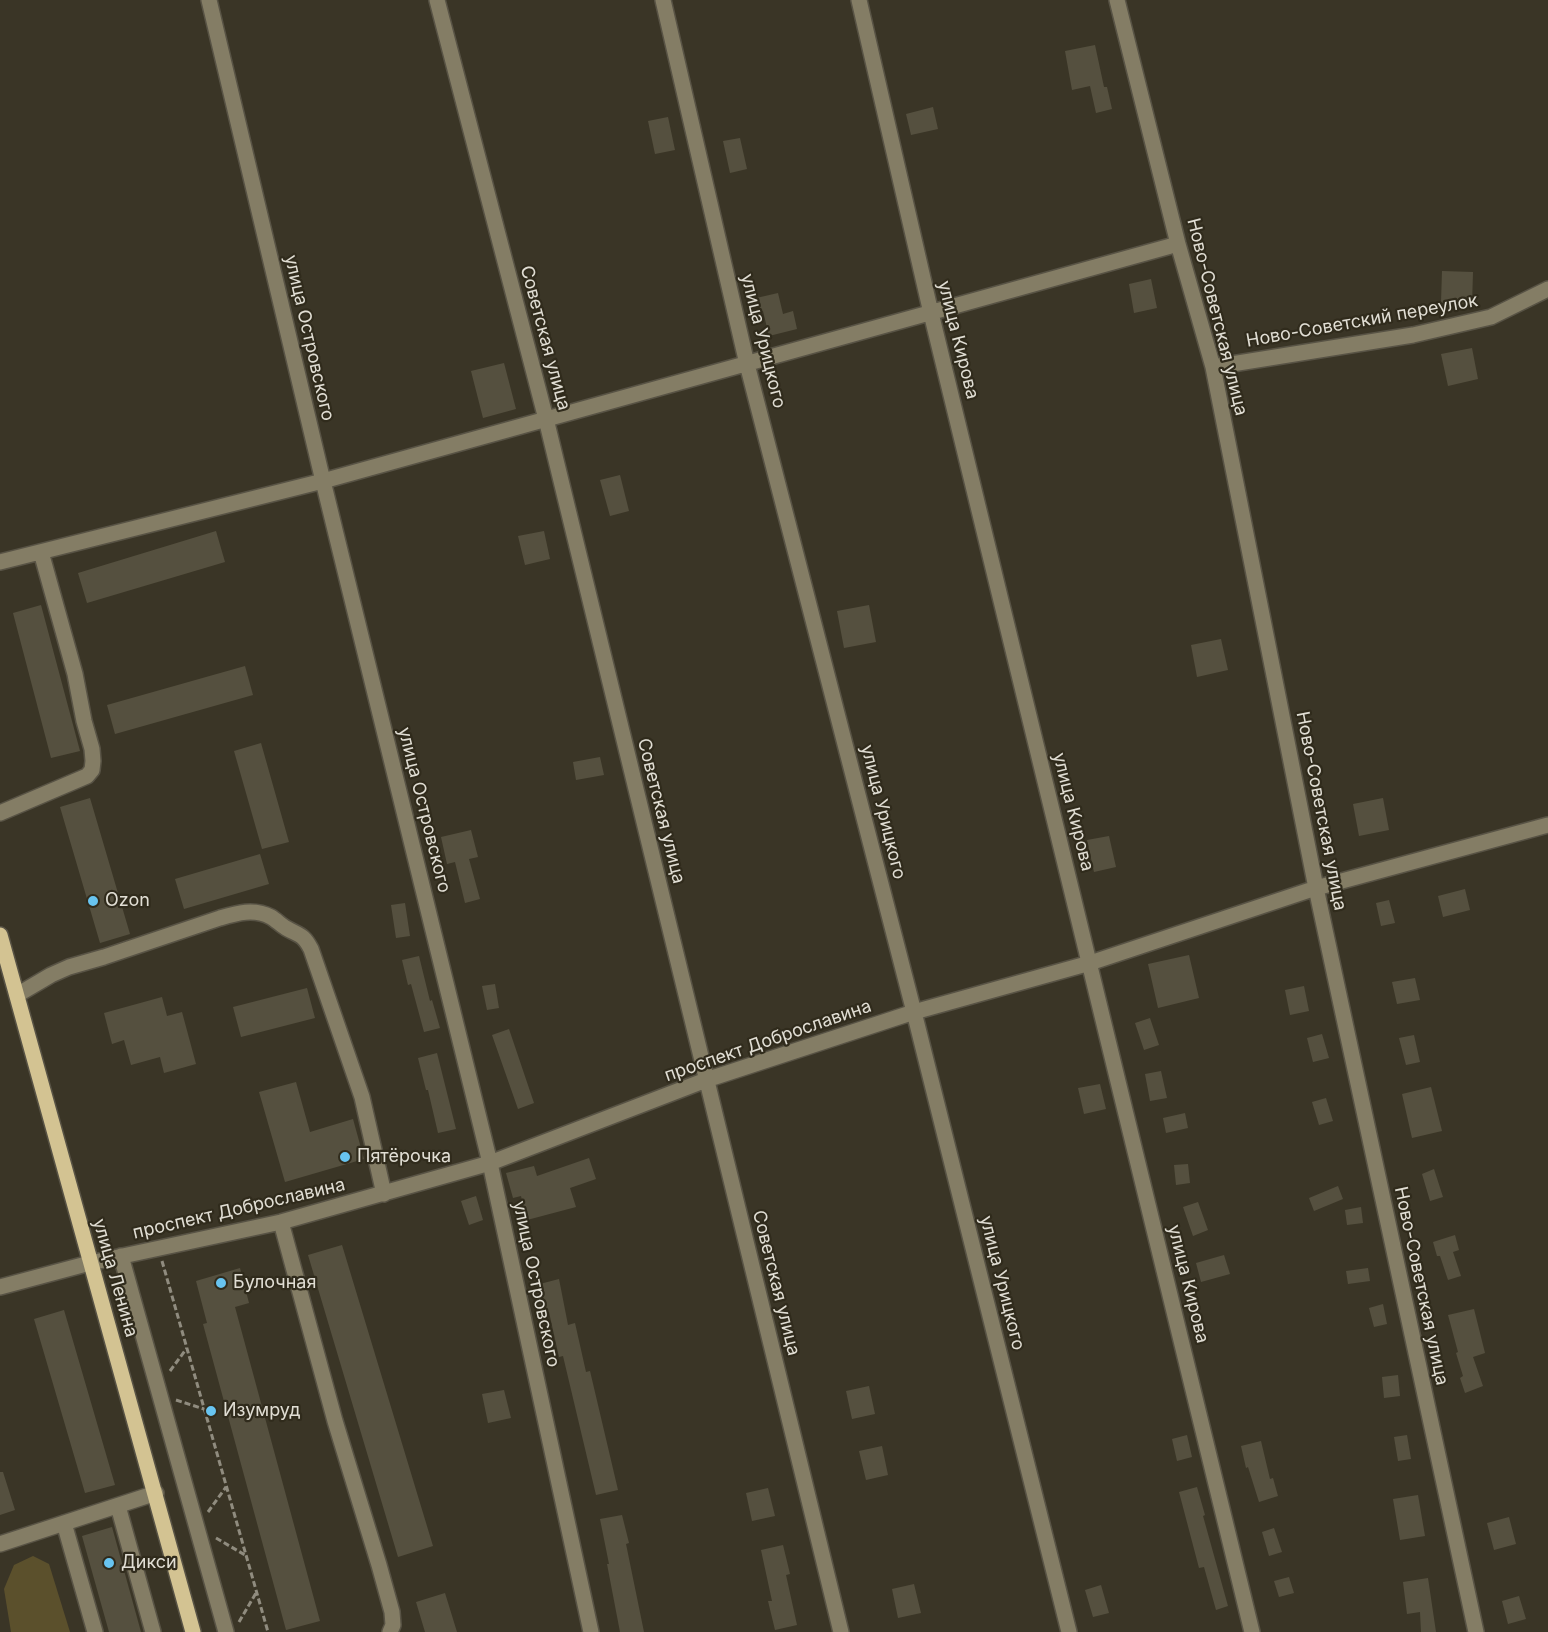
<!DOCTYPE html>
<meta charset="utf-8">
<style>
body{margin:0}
canvas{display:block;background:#3a3526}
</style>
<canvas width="1548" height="1632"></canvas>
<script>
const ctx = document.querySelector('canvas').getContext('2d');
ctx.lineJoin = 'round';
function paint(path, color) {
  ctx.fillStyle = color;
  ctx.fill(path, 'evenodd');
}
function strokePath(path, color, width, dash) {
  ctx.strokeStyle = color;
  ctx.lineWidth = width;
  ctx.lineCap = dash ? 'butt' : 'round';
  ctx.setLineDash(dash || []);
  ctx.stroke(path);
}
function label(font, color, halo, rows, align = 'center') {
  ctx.font = font + ' Inter,sans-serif';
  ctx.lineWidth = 4.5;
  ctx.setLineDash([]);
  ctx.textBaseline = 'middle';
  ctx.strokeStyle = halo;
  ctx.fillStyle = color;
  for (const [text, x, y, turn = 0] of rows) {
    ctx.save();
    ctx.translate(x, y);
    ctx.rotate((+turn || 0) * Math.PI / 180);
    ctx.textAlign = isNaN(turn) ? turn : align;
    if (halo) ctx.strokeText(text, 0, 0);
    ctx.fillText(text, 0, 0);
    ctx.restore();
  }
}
const green = new Path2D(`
 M33,1556L49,1564L70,1632H11L4,1589L14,1565Z`);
const building = new Path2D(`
 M1095,45L1104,87H1107L1112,109L1096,113L1090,86L1072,90L1065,51Z
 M933,107L938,129L911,135L906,114Z
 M668,117L675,150L655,154L648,121Z
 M740,138L747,169L730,173L723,141Z
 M1442,271L1473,272L1472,304L1441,303Z
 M1151,279L1157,308L1134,313L1129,284Z
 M778,293L783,314L793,311L797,329L769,336L763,311L756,313L752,299Z
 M1472,348L1478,379L1448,386L1441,354Z
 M504,363L516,409L483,418L471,371Z
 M620,475L629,511L610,516L600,480Z
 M216,531L225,562L87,603L78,573Z
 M544,531L550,559L525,565L518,536Z
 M41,605L80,751L51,758L13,613Z
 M869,605L876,642L844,648L837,611Z
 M1221,639L1228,670L1197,677L1191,645Z
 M245,666L253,695L115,734L107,705Z
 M261,743L289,842L262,849L234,751Z
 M600,757L604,775L576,780L573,762Z
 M90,798L130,934L100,943L60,807Z
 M1383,798L1389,830L1359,836L1353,804Z
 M471,830L478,857L469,859L480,899L465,903L455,862L447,864L441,837Z
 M1109,836L1116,867L1094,872L1087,840Z
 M260,854L269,884L184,909L175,879Z
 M1465,889L1470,910L1443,917L1438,896Z
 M1389,900L1395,923L1381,926L1376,903Z
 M405,903L410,936L396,938L391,905Z
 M1189,955L1199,998L1158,1008L1148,964Z
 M419,956L430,1001L432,1000L440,1028L424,1032L411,984L408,985L402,960Z
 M1415,978L1420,1000L1397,1004L1392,982Z
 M495,984L499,1008L487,1010L482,986Z
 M1304,986L1309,1011L1290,1015L1285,990Z
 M307,988L315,1018L241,1037L233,1007Z
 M162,997L167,1016L182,1012L196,1064L164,1073L160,1057L131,1065L124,1040L112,1044L104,1013Z
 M1150,1018L1159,1045L1144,1050L1135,1023Z
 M509,1029L534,1103L518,1109L492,1035Z
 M1322,1034L1329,1058L1313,1062L1307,1038Z
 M1414,1035L1420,1062L1406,1065L1399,1038Z
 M437,1053L456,1129L438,1133L428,1090H426L418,1058Z
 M1161,1071L1167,1098L1150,1101L1145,1074Z
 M296,1082L310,1132L353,1119L364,1159L285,1182L259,1092Z
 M1100,1084L1106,1109L1084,1114L1078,1088Z
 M1431,1087L1442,1131L1412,1138L1402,1094Z
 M1326,1098L1333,1121L1319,1125L1312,1102Z
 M1185,1113L1188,1128L1166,1133L1163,1118Z
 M589,1158L596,1179L570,1188L576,1207L527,1220L521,1196L513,1198L506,1173L534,1166L537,1176Z
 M1188,1164L1190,1183L1176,1185L1174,1165Z
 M1434,1169L1443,1197L1430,1201L1422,1174Z
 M1338,1186L1343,1199L1314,1211L1309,1198Z
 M476,1196L483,1220L469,1225L461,1201Z
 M1198,1202L1208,1230L1193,1236L1183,1207Z
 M1361,1207L1363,1223L1347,1225L1345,1210Z
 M1455,1235L1459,1250L1453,1252L1461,1276L1448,1280L1440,1256H1437L1433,1242Z
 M342,1245L433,1546L398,1557L308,1255Z
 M1224,1255L1230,1274L1201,1282L1196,1263Z
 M240,1268L249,1303L235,1307L320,1621L286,1630L203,1324L207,1323L196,1281Z
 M1368,1268L1370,1281L1348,1284L1346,1271Z
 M559,1279L568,1325L575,1323L586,1372L590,1371L618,1490L596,1495L563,1356L559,1357L549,1312L542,1313L536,1285Z
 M1383,1304L1387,1324L1374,1327L1369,1308Z
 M1474,1309L1485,1353L1473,1357L1483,1386L1465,1393L1460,1378L1463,1376L1456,1353L1458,1352L1448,1315Z
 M64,1310L115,1485L85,1493L34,1319Z
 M1398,1375L1400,1396L1384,1398L1382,1377Z
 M869,1386L875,1414L852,1419L846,1391Z
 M504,1390L511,1418L488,1423L482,1394Z
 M1187,1435L1192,1457L1177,1461L1172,1439Z
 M1407,1435L1411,1459L1398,1461L1394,1437Z
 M1261,1441L1270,1479L1273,1478L1278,1496L1259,1502L1248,1467L1246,1468L1241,1446Z
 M882,1446L888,1475L866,1480L859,1451Z
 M0,1472H3L15,1510L0,1515Z
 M1197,1487L1205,1515L1203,1516L1228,1606L1216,1610L1204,1567L1199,1568L1179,1492Z
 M768,1488L775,1516L752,1521L746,1493Z
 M1418,1495L1425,1536L1400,1540L1393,1499Z
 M622,1515L629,1543L626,1544L644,1632H620L607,1564H609L600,1519Z
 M1509,1517L1516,1544L1494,1550L1487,1523Z
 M112,1527L141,1632H109L82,1536Z
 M1274,1528L1282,1552L1269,1556L1262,1532Z
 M783,1545L790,1574L786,1575L797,1625L775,1630L768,1601H772L761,1550Z
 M1289,1577L1294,1593L1279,1597L1274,1581Z
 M1428,1578L1436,1632H1421L1420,1612L1407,1614L1403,1582Z
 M914,1584L921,1613L898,1618L892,1589Z
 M1101,1585L1109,1613L1093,1617L1085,1590Z
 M445,1593L457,1632H425L416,1602Z
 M1519,1596L1526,1619L1508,1624L1502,1601Z`);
const path = new Path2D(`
 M162,1261L268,1632
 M170,1371L187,1348
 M176,1400L204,1409
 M208,1512L226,1487
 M216,1538L245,1555
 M239,1622L256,1593`);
const minor = new Path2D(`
 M209,0L323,481L490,1163L591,1632
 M437,0L546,419L841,1632
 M663,0L747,364L914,1012L1069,1632
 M859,0L931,313L1252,1632
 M1117,0L1178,244L1213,367L1316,888L1476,1632
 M1213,367L1413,335L1491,317L1548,289
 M0,562L323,481L1178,244
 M0,813L87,776L92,770L93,761L92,749L84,721L75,674L41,552
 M17,995L51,975L69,967L104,957L220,918C237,913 254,908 271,917C276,920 281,925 286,928C300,936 303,934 311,949L362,1097L384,1194
 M281,1222L335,1421L379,1565L392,1612L393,1625L390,1632
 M121,1256L226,1632
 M0,1287L90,1263L281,1222L490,1163L706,1080L914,1012L1090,963L1316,888L1548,825
 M118,1506L153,1632
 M64,1523L95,1632
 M0,1544L156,1493`);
const major = new Path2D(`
 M0,935L193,1632`);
const markers = [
 [93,901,6,"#68c4f0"],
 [345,1157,6,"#68c4f0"],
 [221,1283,6,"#68c4f0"],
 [211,1411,6,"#68c4f0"],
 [109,1563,6,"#68c4f0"]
];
const streetNames = [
 ["Ново-Советская улица",1217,317,76],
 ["Ново-Советский переулок",1362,321,-10],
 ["улица Островского",309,338,77],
 ["Советская улица",545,338,75],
 ["улица Кирова",958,340,76],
 ["улица Урицкого",763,341,76],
 ["улица Островского",424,810,76],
 ["Советская улица",661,811,76],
 ["Ново-Советская улица",1321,811,79],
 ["улица Урицкого",883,812,76],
 ["улица Кирова",1073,812,76],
 ["проспект Доброславина",768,1041,-19],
 ["проспект Доброславина",239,1209,-13],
 ["улица Ленина",115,1278,74],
 ["Советская улица",776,1283,76],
 ["улица Урицкого",1002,1283,76],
 ["улица Островского",536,1284,78],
 ["улица Кирова",1188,1284,76],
 ["Ново-Советская улица",1421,1286,78]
];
const poiNames = [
 ["Ozon",105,901],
 ["Пятёрочка",357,1157],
 ["Булочная",233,1283],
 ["Изумруд",223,1411],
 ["Дикси",121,1563]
];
paint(green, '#5b502c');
paint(building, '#55503f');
strokePath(minor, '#585345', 18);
strokePath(major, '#585345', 18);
strokePath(path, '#908c7f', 3, [6, 3]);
strokePath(minor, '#847d65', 15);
strokePath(major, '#d3c392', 15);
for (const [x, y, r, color] of markers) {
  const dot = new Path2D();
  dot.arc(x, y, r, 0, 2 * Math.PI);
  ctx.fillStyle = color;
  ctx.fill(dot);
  strokePath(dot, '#302b1c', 2);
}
label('18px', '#e1ded4', '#302b1c', streetNames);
label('18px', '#e1ded4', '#302b1c', poiNames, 'left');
</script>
